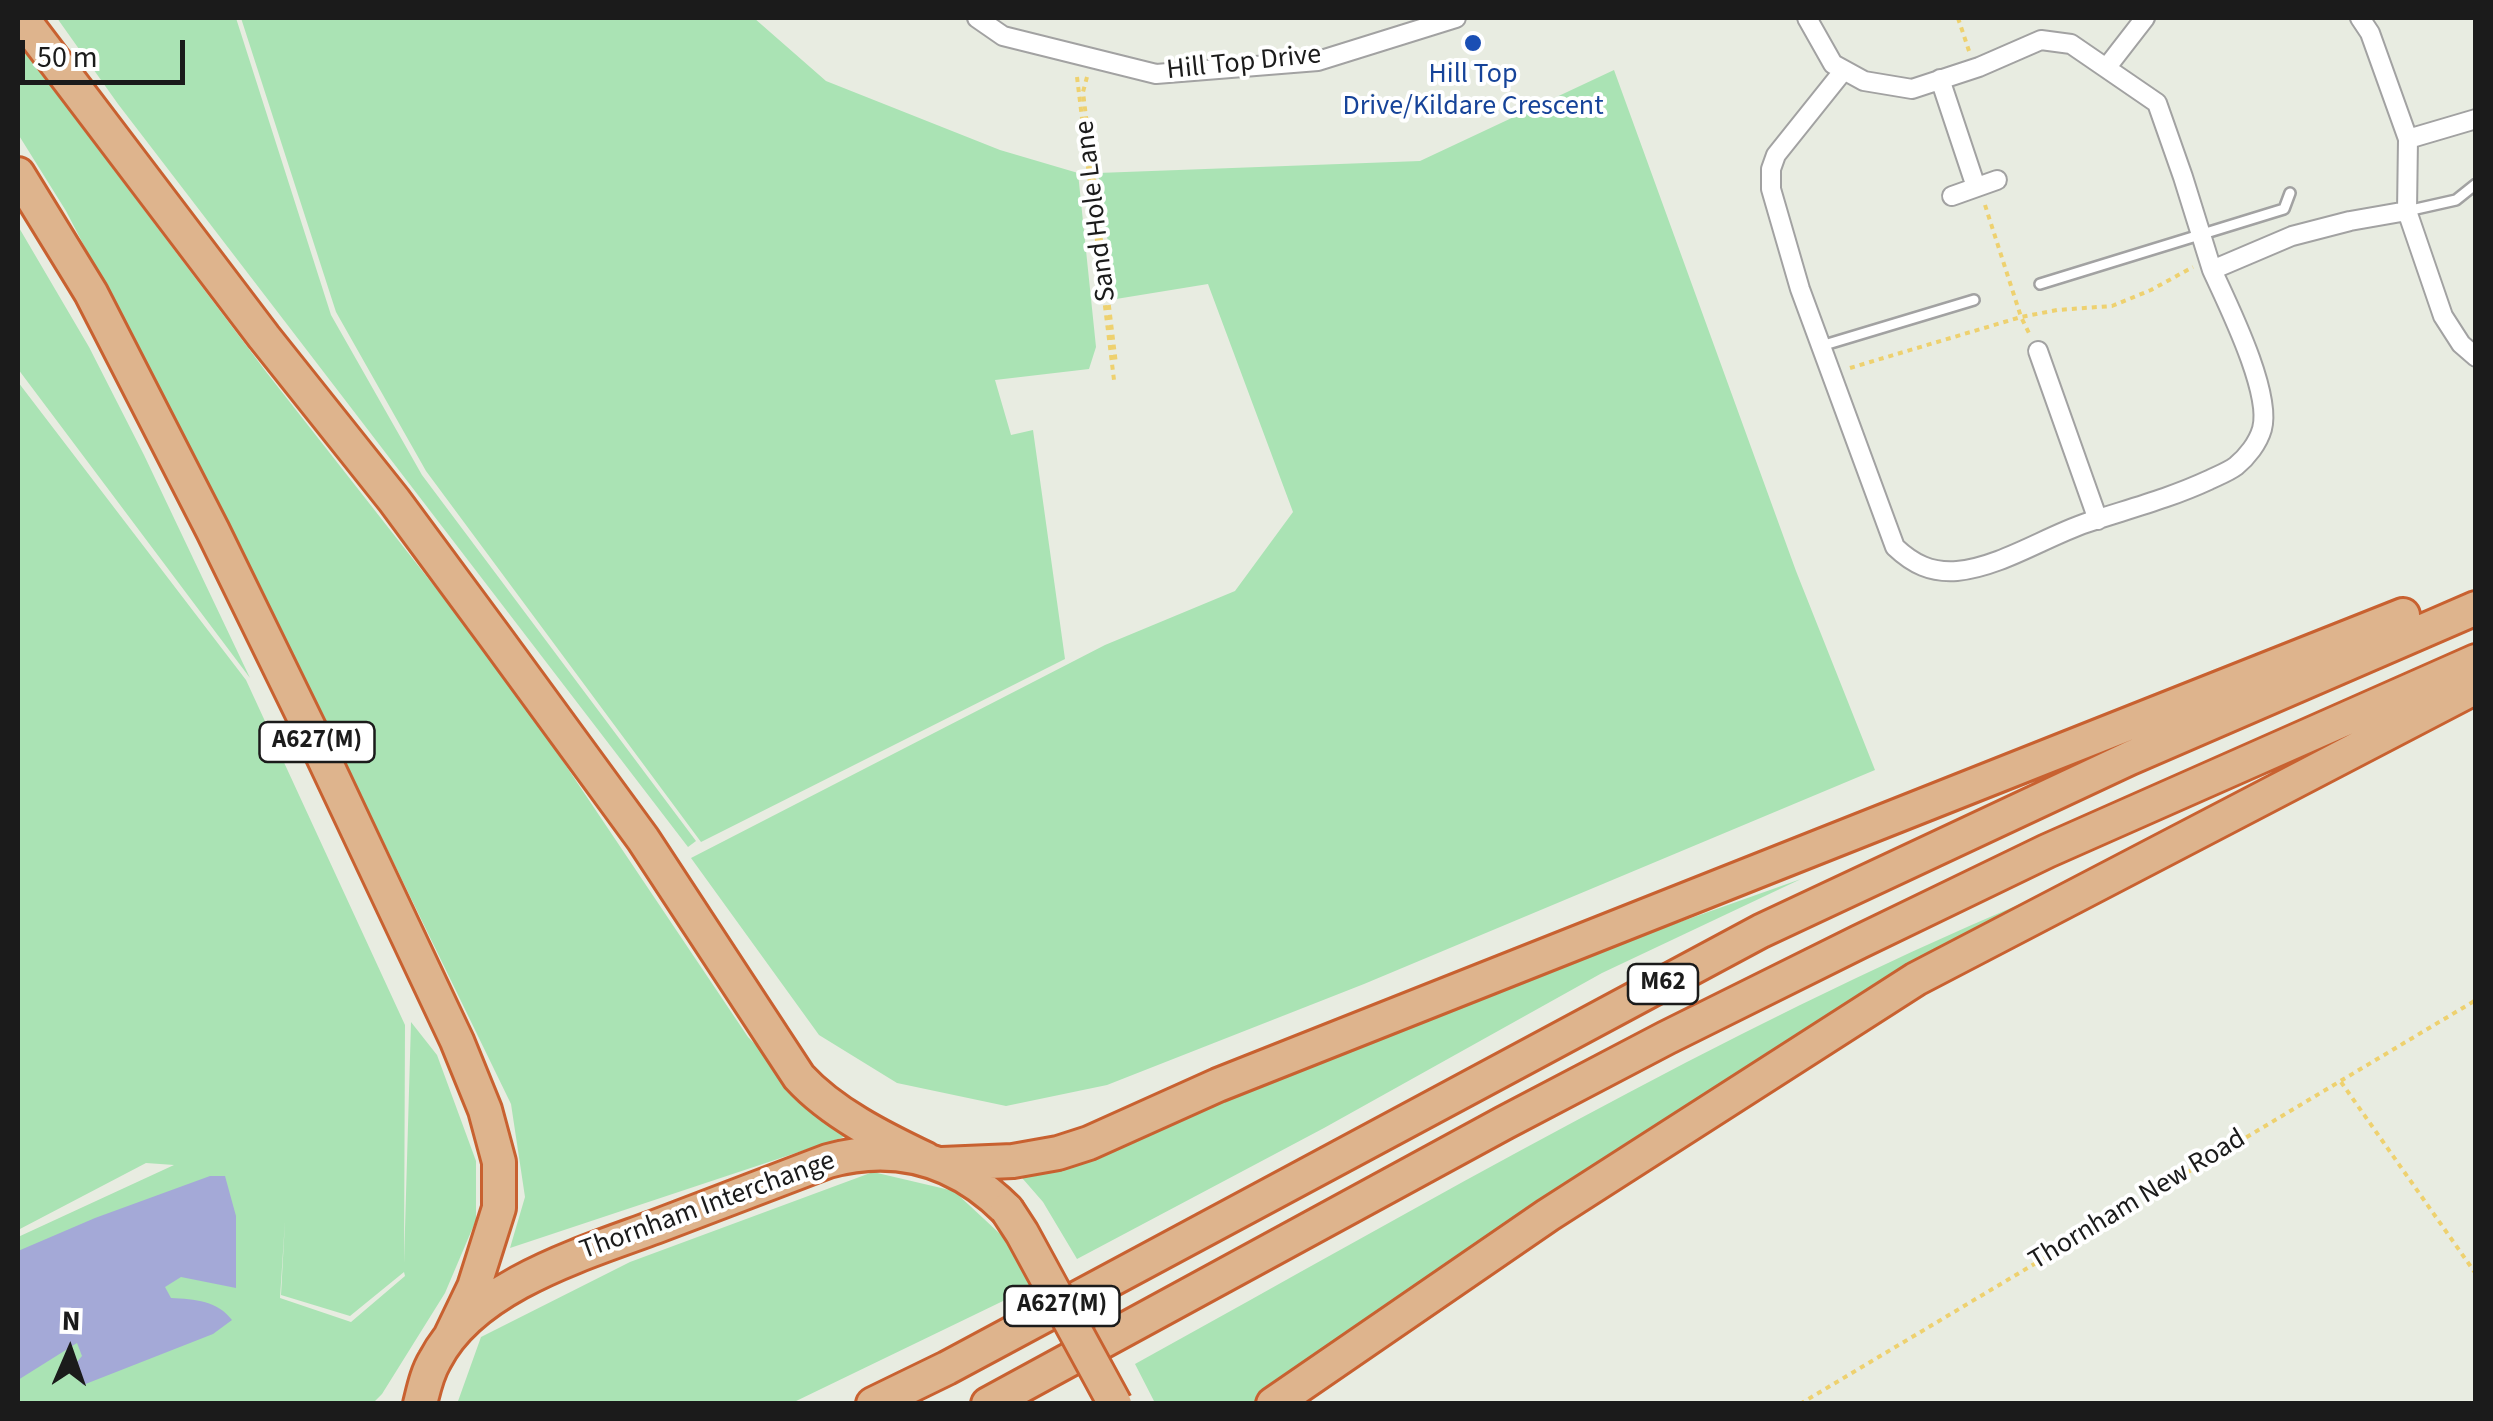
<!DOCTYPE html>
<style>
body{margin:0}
#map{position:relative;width:2493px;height:1421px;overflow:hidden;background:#e8ece1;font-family:"Source Sans 3",sans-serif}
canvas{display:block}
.frame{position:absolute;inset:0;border:20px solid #1b1b1b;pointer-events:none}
.north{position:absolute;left:20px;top:1301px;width:100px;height:100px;-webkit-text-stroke:8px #fff;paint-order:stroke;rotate:2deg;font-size:28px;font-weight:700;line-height:40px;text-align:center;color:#1b1b1b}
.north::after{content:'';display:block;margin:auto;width:35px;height:45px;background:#1b1b1b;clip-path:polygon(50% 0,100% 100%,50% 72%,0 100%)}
.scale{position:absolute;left:20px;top:40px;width:165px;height:45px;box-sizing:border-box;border:5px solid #1b1b1b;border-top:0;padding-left:12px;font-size:30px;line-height:35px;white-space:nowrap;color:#1b1b1b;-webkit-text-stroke:8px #fff;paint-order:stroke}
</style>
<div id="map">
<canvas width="2493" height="1421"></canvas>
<div class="frame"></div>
<div class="north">N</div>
<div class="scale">50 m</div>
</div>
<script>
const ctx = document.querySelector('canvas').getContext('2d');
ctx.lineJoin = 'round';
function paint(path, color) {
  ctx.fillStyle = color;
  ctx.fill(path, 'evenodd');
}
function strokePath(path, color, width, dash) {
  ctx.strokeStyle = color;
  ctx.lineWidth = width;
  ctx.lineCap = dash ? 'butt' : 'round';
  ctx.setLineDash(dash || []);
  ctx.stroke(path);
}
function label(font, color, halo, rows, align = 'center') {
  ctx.font = font + ' "Source Sans 3",sans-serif';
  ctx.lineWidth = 8;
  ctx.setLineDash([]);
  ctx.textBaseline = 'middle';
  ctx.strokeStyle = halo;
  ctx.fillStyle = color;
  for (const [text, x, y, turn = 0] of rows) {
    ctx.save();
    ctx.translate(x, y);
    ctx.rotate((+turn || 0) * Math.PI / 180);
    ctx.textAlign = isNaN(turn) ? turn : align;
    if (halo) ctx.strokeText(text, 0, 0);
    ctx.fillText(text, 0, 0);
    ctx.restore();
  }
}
const grass = new Path2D(`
 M57,18H236L331,315L422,475L696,841L688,847L118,104Z
 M241,18H754L826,81L1000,150L1078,173L1096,347L1089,369L995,380L1011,435L1033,430L1065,659L701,842L426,471L336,312Z
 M18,43L267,373L511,684L748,1037L847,1136L510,1248L525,1197L511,1104L231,528L66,211L18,134Z
 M1614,70L1796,571L1875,770L1364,984L1107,1085L1006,1106L897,1083L819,1035L691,858L1105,645L1235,591L1293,512L1208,284L1116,299L1098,173L1420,161Z
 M18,226L89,347L144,455L250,678L18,369Z
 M18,382L246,680L405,1025L404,1263L411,1022L437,1055L476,1161V1220L445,1293L382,1394L373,1403H18V1237L174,1165L146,1163L18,1230ZM285,1221L281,1295L350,1316L404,1272L405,1276L351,1322L280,1298Z
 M1801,879L1602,973L1324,1128L1077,1259L1043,1202L1016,1171L1068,1161L1146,1135L1334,1054L1508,983Z
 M2027,901L1961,943L1750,1065L1507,1226L1283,1382L1257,1403H1155L1135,1364C1429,1202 1718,1032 2027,901Z
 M873,1172L954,1191L1013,1246L1032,1287L792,1403L457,1404L481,1337L630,1262Z`);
const water = new Path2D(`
 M210,1176H225L236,1216V1288L181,1277L165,1287L171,1298C195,1299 218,1301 232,1320L213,1334L83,1385L70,1370L82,1356L77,1343L18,1380V1251L95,1218Z`);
const path = new Path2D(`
 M1958,18L1969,51
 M1077,77L1114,380
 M1087,77L1083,92L1116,364
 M1985,205L2021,317L2029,333
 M1850,368L2021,317L2057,310L2112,306L2151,290L2193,267
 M2341,1082L2476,1274
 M1800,1404L2476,1000`);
const service = new Path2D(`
 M2407,211L2456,200L2476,184
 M2040,284L2284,209L2290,193
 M1821,346L1974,300`);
const minor = new Path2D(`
 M977,18L1003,36L1156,74L1318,61L1456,18
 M1807,18L1833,64L1864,81L1912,89L1979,67L2041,40L2071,44L2157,103L2183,177L2212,270
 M2360,18L2370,33L2408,139L2407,211L2443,316L2461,344L2476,357
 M2107,67L2145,18
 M1844,70L1776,155L1771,169V189L1800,289L1895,547C1913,564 1931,573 1957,571C2000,567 2045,537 2086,523C2128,509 2168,499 2209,480C2217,476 2228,472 2236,466C2247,457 2258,443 2262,429C2272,393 2228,305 2212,270L2292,236L2350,221L2407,211
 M1940,79L1976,187
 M2408,139L2476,119
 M1952,196L1997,180
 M2038,351L2098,520`);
const motorway = new Path2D(`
 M22,18L264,337L394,500L496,638L643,839L799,1077C832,1113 882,1138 926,1159
 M18,174L91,293L213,531L317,744L457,1041L485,1110L499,1162V1208L474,1287L450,1337
 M942,1164L1013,1161L1058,1153L1089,1143L1218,1085L2403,615
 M420,1404C424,1388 427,1373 435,1360C473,1286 582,1254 655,1227C712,1205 770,1183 828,1161C897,1142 957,1160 1007,1210
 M873,1404L947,1368L1761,931L2130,758L2476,608
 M988,1404L1504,1123L1666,1038L1859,942L2047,851L2476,661
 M1273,1404L1548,1215L1916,979L2476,687`);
const motorwayBridge = new Path2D(`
 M1007,1210L1022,1233L1115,1404`);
const markers = [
 [1473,43,10,"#1a4fb4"]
];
const shields = [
 [317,742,115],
 [1663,984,70],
 [1062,1306,115]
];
const shieldNames = [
 ["A627(M)",317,742],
 ["M62",1663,984],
 ["A627(M)",1062,1306]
];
const streetNames = [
 ["Hill Top Drive",1244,64,-6],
 ["Sand Hole Lane",1097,211,-97],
 ["Thornham New Road",2138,1201,-31],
 ["Thornham Interchange",708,1207,-20]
];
const transitNames = [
 ["Hill Top",1473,76],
 ["Drive/Kildare Crescent",1473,108]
];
paint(grass, '#aae3b4');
paint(water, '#a4a9d7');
strokePath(service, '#a2a2a2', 14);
strokePath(minor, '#a2a2a2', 22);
strokePath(motorway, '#c86130', 38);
strokePath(path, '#eed16f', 4, [5, 5]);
strokePath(service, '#fff', 9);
strokePath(minor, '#fff', 18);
strokePath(motorway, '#deb48d', 32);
strokePath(motorwayBridge, '#c86130', 38, []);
strokePath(motorwayBridge, '#deb48d', 32);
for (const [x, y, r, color] of markers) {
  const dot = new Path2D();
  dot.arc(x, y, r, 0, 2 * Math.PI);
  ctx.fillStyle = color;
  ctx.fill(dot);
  strokePath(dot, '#fff', 4);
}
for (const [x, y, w] of shields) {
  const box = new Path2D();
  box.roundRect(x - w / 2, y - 20, w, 40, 8);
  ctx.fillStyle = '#fff';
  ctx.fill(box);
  strokePath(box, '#1b1b1b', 2.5);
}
label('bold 25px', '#1b1b1b', null, shieldNames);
label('28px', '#1b1b1b', '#fff', streetNames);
label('28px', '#164399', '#fff', transitNames);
</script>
